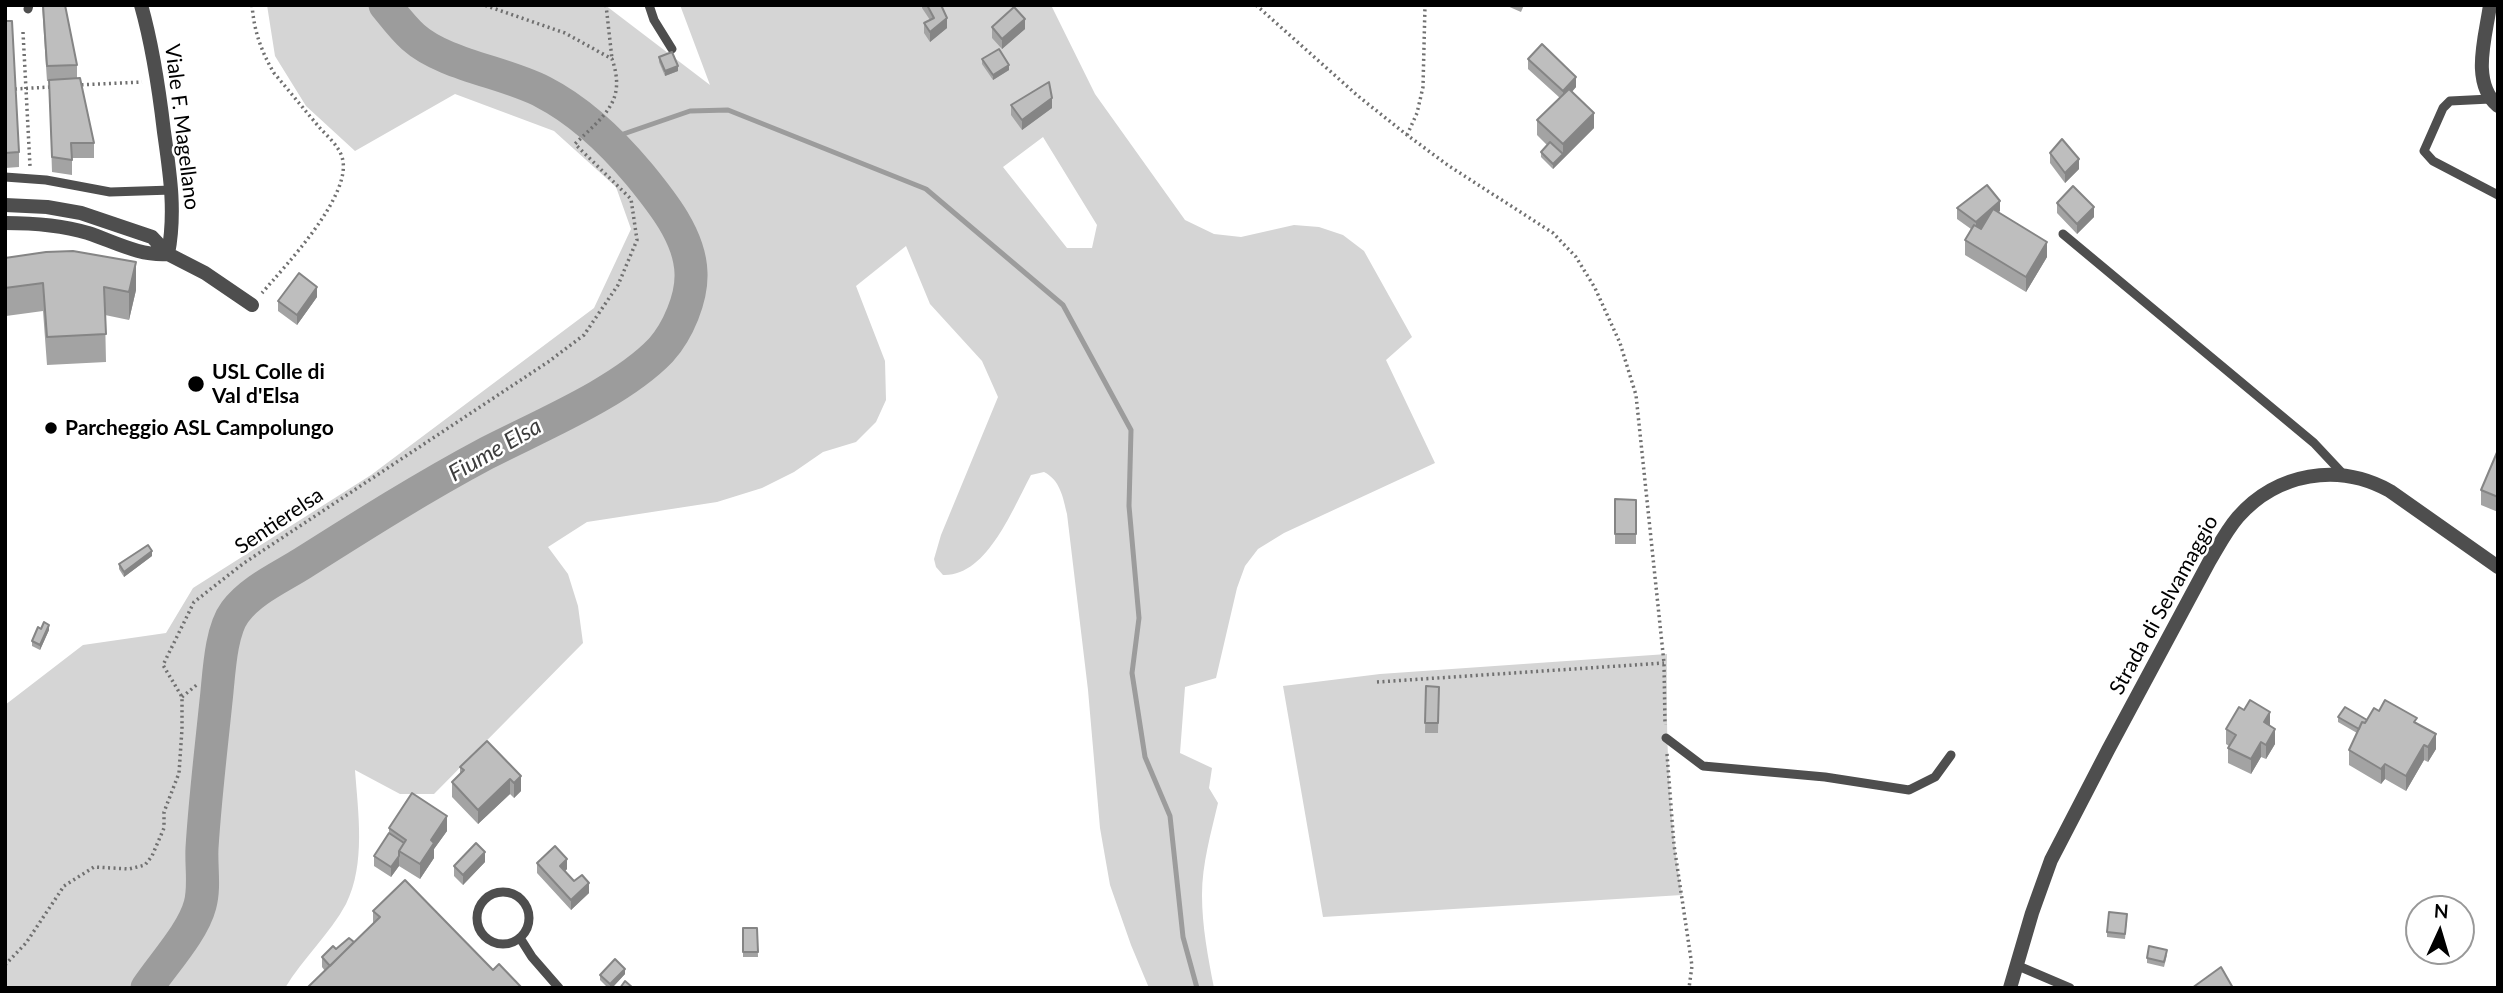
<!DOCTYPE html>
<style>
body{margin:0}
#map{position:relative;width:2503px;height:993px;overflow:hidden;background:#fff;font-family:Lato,sans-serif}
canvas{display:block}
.frame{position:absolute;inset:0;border:7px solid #000;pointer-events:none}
.north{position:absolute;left:2405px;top:895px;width:70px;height:70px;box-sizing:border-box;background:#fff;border:2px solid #999;border-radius:50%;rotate:4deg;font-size:19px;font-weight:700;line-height:28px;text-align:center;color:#000}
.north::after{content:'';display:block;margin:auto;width:24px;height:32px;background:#000;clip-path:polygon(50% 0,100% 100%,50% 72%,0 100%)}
</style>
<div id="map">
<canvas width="2503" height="993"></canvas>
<div class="frame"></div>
<div class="north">N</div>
</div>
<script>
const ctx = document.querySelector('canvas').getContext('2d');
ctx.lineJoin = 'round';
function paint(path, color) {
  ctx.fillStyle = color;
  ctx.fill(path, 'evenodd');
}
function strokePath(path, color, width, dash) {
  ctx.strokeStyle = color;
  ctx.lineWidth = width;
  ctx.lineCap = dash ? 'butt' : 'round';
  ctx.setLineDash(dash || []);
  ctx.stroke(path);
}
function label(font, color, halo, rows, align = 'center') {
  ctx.font = font + ' Lato,sans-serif';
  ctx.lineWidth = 5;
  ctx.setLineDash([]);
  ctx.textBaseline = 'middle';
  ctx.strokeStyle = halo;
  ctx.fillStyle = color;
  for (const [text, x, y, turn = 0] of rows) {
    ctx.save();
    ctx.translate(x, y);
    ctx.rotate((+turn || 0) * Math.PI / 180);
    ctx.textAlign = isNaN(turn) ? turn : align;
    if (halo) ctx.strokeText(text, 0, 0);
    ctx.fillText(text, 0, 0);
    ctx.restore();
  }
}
const green = new Path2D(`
 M267,5H605L710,85L680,5H1051L1095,94L1185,220L1214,234L1241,237L1294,225L1319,227L1343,235L1364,251L1412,337L1386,360L1435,463L1284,533L1258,549L1245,566L1237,588L1216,678L1185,687L1180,753L1212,768L1209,788L1218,803C1211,833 1202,864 1202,895C1202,926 1208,957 1214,988H1149L1131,945L1110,885L1100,828L1088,690L1067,514C1063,497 1060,480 1044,472L1031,475C1013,508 987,577 943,575L936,567L934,559L941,535L998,397L982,361L930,304L906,246L856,286L885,361L886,400L876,422L856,442L823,452L794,472L762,488L717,502L587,522L548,547L568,574L578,606L583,643L434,794H400L355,770C358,812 366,864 346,904C330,934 303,958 285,988H5V705L83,645L166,633L193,588L371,475L594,308L631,229L616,187L554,131L455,94L355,151L306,106L275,56ZM1043,137L1097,225L1092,248H1067L1003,167Z
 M1667,654C1666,736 1668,813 1682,895L1323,917L1283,686L1380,674Z`);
const stream = new Path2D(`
 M606,140L690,111L728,110L926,189L1063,305L1131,430L1129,506L1139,618L1132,673L1145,757L1170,816L1183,937L1197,988`);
const river = new Path2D(`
 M147,988C163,964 193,932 200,905C205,887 201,867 202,848C205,799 211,750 216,701C219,676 220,632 235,612C251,590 281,577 303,563C363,525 423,487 485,454C539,426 620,393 661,350C678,331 692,298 691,273C690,236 661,201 639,174C613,143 580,111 543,92C505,72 444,65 413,37C403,28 394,16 385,5`);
const path = new Path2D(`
 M252,5C254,31 261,51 274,73C289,91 304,109 319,127C327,136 338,145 342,157C354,194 285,266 262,293
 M606,5L612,59
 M1256,5L1358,96L1407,135L1449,166L1553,233L1576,257L1595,288L1620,343L1636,395L1664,663L1665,725
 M23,32L30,166
 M76,85L142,82
 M15,89L51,87
 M1407,135L1417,113L1423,87L1425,5
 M1377,682L1664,663
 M182,697L199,683
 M1667,754L1674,845L1692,966L1689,988
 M5,965L26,943L64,886L94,867L129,869L145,865L152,856L164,828V812L179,773L182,729V697L163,665L194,602L244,563L548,362L584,335L618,285L637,240L631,199L575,144C603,116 627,102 612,59L565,33L484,5`);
const service = new Path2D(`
 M649,5L654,20L672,49
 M28,9L29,5
 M2490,99L2450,101L2443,108L2424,151L2433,161L2498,195
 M5,177L46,180L110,192L172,190
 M2063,234L2314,443L2344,475
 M1666,738L1703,766L1825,777L1909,790L1935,777L1951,755
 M477 918a26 26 0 1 1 52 0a26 26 0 1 1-52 0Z
 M520,938L532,957L559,988
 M2016,965L2070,988`);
const minor = new Path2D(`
 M141,5C153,47 159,89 164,132C170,174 176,212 168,254
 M2490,5C2486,36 2470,82 2498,106
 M5,205L47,207L81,213L152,237L168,254L205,273L252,305
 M5,223C33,223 61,225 88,233C115,242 139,256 168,254`);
const tertiary = new Path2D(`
 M2010,988L2032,913L2051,860L2108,750L2209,562C2218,547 2226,531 2238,517C2277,473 2338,462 2390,491L2498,567`);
const wall = new Path2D(`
 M42,5H65L77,65V78L94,143V158H72V175L52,172L49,81H47Z
 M922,5H941L947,28L930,42L924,33V23L930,20L922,8Z
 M1505,5H1524L1521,12Z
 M5,21L19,152V167L5,168Z
 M992,27L1025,29L1002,49L992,38Z
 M659,57L678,71L665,76L659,62Z
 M982,59L1009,70L993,80L982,64Z
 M1528,59L1576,87L1572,92L1594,128L1553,169L1541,157V152L1547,145L1537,135V120L1560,98L1528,69Z
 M1011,105L1052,108L1022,130L1011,115Z
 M2050,153L2079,169L2065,183L2050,163Z
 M2057,203L2094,217L2077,234L2057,213Z
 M1957,208L2000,211L1998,212L2047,257L2026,292L1965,255V240L1971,229L1957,219Z
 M5,258L136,290L129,320L105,315L106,362L47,365L43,311L6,316L7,362H5Z
 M317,297L297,325L278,311V301Z
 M2498,450V512L2481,505V490Z
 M1615,499L1636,500V544H1615Z
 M152,556L124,577L119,569V564Z
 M41,629L49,630L40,650L32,646V641Z
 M1426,686L1439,687L1438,733H1425Z
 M2379,711L2417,723L2436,749L2428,762L2424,760L2406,791L2385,779L2381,784L2349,765V750L2357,733L2338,722V717L2367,720Z
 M2270,726L2275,744L2266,759L2261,757L2251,774L2228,763V748L2229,746L2226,744V729Z
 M460,767L521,776V791L514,798L510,794L478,824L452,797V782L460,774Z
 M389,828L447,831L434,849V858L420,879L399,866L391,877L374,866V856L389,833Z
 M485,862L463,885L454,876V866Z
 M537,863L567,869L565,871L574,881L589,893L571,910L537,873Z
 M373,911L493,970L522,988L325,971L322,967V957L336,949L354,942L373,923Z
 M2127,919L2125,939L2107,937V932Z
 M743,928H757L758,957H743Z
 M2167,955L2164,967L2147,963V958Z
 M625,974L612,988H608L600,980V975Z`);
const shadedWall = new Path2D(`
 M947,18V28L930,42V32Z
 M1025,19V29L1002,49V39Z
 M1009,65V70L993,80V75Z
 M678,66V71L665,76V71Z
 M1576,77V87L1563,101V91Z
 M1052,98V108L1022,130V120Z
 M1594,113V128L1553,169V164L1563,154V144Z
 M2079,159V169L2065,183V173Z
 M2000,201V211L1976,232V222Z
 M2094,207V217L2077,234V224Z
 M2047,242V257L2026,292V277Z
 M136,262V290L129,320V292Z
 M317,287V297L297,325V315Z
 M152,551V556L124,577V572Z
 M49,625V630L40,650V645Z
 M2270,712V727L2264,722Z
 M2275,729V744L2266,759V745Z
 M2436,734V749L2428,762V747Z
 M2261,742V757L2251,774V759Z
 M2424,745V760L2406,791V776Z
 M2385,764V779L2381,784V769Z
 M521,776V791L514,798V783Z
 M510,779V794L478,824V810Z
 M447,816V831L434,849V858L420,879V864L431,840Z
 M485,852V862L463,885V875Z
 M399,856V866L391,877V867Z
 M567,859V869L560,876V866Z
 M589,883V893L571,910V900Z
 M625,969V974L612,988H610V984Z`);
const building = new Path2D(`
 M43,5H65L77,65L47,66Z
 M927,5H941L947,18L930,32L924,23L934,18Z
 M1014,7L1025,19L1002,39L992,27Z
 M5,21H12L19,152L5,153Z
 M1542,44L1576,77L1563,91L1528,59Z
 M999,49L1009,65L993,75L982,59Z
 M672,52L678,66L665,71L659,57Z
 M80,78L94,143H71L72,160L52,157L49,80Z
 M1049,82L1052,98L1022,120L1011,105Z
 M1569,89L1594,113L1563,144L1537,120Z
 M2062,139L2079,159L2065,173L2050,153Z
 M1550,142L1563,154L1553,164L1541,152Z
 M1987,185L2000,201L1976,222L1957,208Z
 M2073,186L2094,207L2077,224L2057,203Z
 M1993,209L2047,242L2026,277L1965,240L1974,225L1981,229Z
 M73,251L136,262L129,292L104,287L106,334L47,337L43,283L5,288V258L46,252Z
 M299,273L317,287L297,315L278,301Z
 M2498,450V497L2481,490Z
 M1615,499L1636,500V534H1615Z
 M148,545L152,551L124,572L119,564Z
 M44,622L49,625L40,645L32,641L38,627L41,629Z
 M1426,686L1439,687L1438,723H1425Z
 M2250,700L2270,712L2264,722L2275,729L2266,745L2261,742L2251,759L2228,748L2236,735L2226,729L2239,707L2244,710Z
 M2385,700L2417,718L2414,722L2436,734L2428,747L2424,745L2406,776L2385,764L2381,769L2349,750L2362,722L2365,723L2374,708L2379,711Z
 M2345,707L2367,720L2365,723L2362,722L2359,729L2338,717Z
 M487,741L521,776L514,783L510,779L478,810L452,782L464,770L460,767Z
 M412,793L447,816L431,840L434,843L420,864L399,851L406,840L389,828Z
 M389,833L404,843L399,851V856L391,867L374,856Z
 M476,843L485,852L463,875L454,866Z
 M555,846L567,859L560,866L574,881L582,875L589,883L571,900L537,863Z
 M405,880L493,970L499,964L522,988H307L380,917L373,911Z
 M2109,912L2127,914L2125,934L2107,932Z
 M743,928H757L758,952H743Z
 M349,938L354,942L330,966L322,957L333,946L336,949Z
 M2149,946L2167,950L2164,962L2147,958Z
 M615,959L625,969L610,984L600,975Z
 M2221,967L2233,988H2192Z
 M625,981L633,988H620Z`);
const markers = [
 [196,384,9,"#000"],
 [51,428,7,"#000"]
];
const streetNames = [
 ["Viale F. Magellano",182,127,83],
 ["Sentierelsa",279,521,-34],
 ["Strada di Selvamaggio",2164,605,-61]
];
const poiNames = [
 ["USL Colle di",212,372],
 ["Val d'Elsa",212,396],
 ["Parcheggio ASL Campolungo",65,428]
];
const waterNames = [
 ["Fiume Elsa",495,450,-30]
];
paint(green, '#d5d5d5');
strokePath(stream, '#9c9c9c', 5);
strokePath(river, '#9c9c9c', 33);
strokePath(path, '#707070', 3.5, [2, 3.5]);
strokePath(service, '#4e4e4e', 9);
strokePath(minor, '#4e4e4e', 14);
strokePath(tertiary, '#4e4e4e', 14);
paint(wall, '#a3a3a3');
paint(shadedWall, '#858585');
paint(building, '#bebebe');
strokePath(building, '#858585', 2);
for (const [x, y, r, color] of markers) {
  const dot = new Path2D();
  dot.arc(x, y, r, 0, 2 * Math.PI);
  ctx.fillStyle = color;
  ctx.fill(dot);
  strokePath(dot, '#fff', 2.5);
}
label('21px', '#000', '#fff', streetNames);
label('bold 21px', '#000', '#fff', poiNames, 'left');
label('italic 23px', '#3d3d3d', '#fff', waterNames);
</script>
